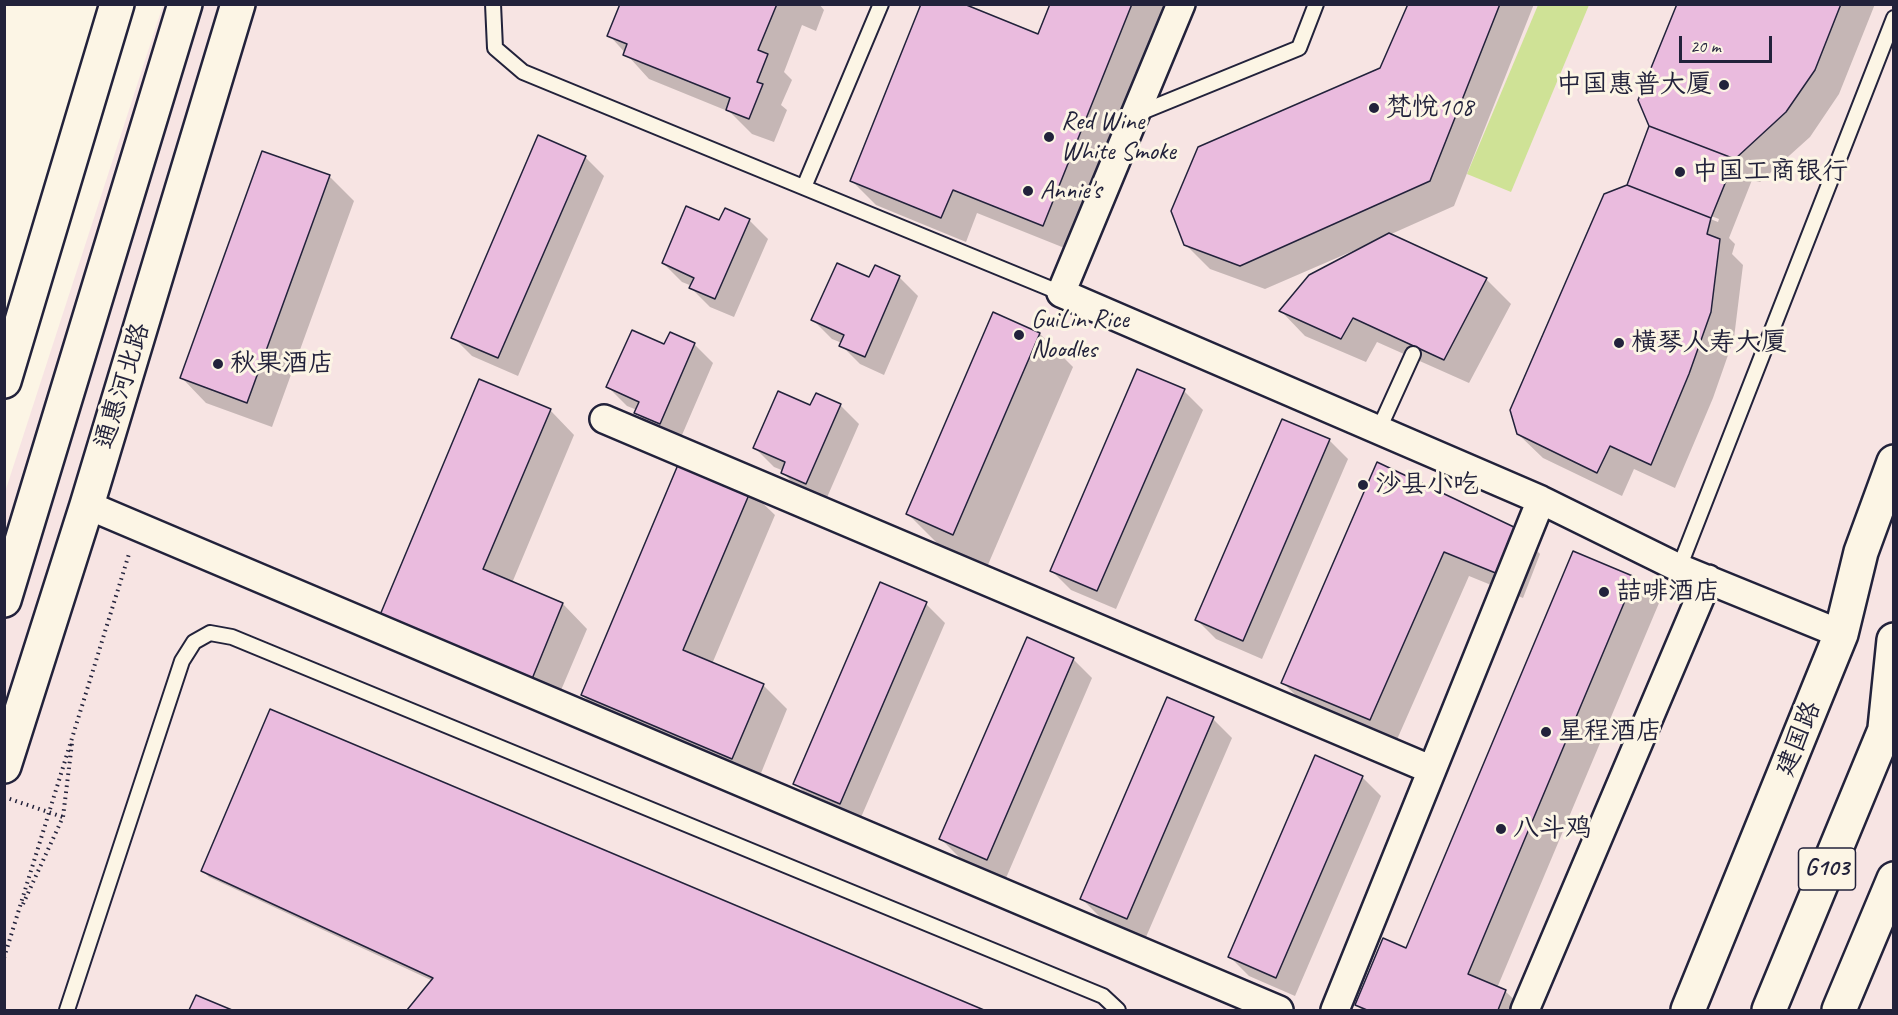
<!DOCTYPE html>
<meta charset="utf-8">
<style>
body{margin:0}
#map{position:relative;width:1898px;height:1015px;overflow:hidden;background:#fcf5e5;font-family:Caveat,sans-serif}
canvas{display:block}
.frame{position:absolute;inset:0;border:6px solid #22223b;pointer-events:none}
.scale{position:absolute;left:1679px;top:36px;width:93px;height:27px;box-sizing:border-box;border:3px solid #22223b;border-top:0;padding-left:8px;font-size:18px;line-height:21px;white-space:nowrap;color:#22223b;-webkit-text-stroke:4px #fcf5e5;paint-order:stroke}
</style>
<div id="map">
<canvas width="1898" height="1015"></canvas>
<div class="frame"></div>
<div class="scale">20 m</div>
</div>
<script>
const ctx = document.querySelector('canvas').getContext('2d');
ctx.lineJoin = 'round';
function paint(path, color) {
  ctx.fillStyle = color;
  ctx.fill(path, 'evenodd');
}
function strokePath(path, color, width, dash) {
  ctx.strokeStyle = color;
  ctx.lineWidth = width;
  ctx.lineCap = dash ? 'butt' : 'round';
  ctx.setLineDash(dash || []);
  ctx.stroke(path);
}
function label(font, color, halo, rows, align = 'center') {
  ctx.font = font + ' Caveat,"LXGW WenKai TC",sans-serif';
  ctx.lineWidth = 6;
  ctx.setLineDash([]);
  ctx.textBaseline = 'middle';
  ctx.strokeStyle = halo;
  ctx.fillStyle = color;
  for (const [text, x, y, turn = 0] of rows) {
    ctx.save();
    ctx.translate(x, y);
    ctx.rotate((+turn || 0) * Math.PI / 180);
    ctx.textAlign = isNaN(turn) ? turn : align;
    if (halo) ctx.strokeText(text, 0, 0);
    ctx.fillText(text, 0, 0);
    ctx.restore();
  }
}
const built = new Path2D(`
 M163,5H1893V1010H5V492Z`);
const green = new Path2D(`
 M1538,5H1589L1511,192L1467,174Z`);
const shadow = new Path2D(`
 M621,4H819L824,10L816,31L802,25L784,72L792,80L781,105L787,110L774,142L752,134L730,112L649,79L609,35Z
 M1052,4H1166L1067,249L977,213L966,242L876,205L852,181L1039,36Z
 M1410,4H1534L1454,206L1389,235L1486,279L1511,304L1469,383L1377,342L1366,362L1305,336L1281,311L1363,249L1362,247L1265,289L1210,269L1185,244L1381,69Z
 M1678,4H1875L1839,94L1810,137L1760,182L1752,180L1729,238L1735,244L1732,254L1743,265L1734,338L1713,398L1675,488L1634,469L1622,496L1543,458L1518,434L1628,186L1651,126ZM1649,192L1719,219L1718,222L1649,195Z
 M585,157L604,176L518,376L472,356L453,337Z
 M329,176L354,201L272,427L206,403L182,378Z
 M749,220L768,239L734,317L710,307L691,288L692,286L682,282L663,263Z
 M899,277L918,296L884,375L860,364L841,345L842,343L832,339L813,320L870,279Z
 M994,314L1040,334L1073,367L987,567L941,547L908,514Z
 M694,344L713,363L679,442L655,431L636,412L637,410L627,406L608,387L665,346Z
 M1184,391L1203,410L1116,609L1071,590L1052,571Z
 M840,405L859,424L825,502L802,492L783,473L784,471L774,467L755,448L811,407Z
 M550,410L574,435L512,583L563,604L587,629L556,702L406,639Z
 M1329,440L1348,459L1262,659L1216,639L1197,620Z
 M1378,464L1516,529L1540,554L1523,598L1469,576L1395,744L1308,707L1283,683Z
 M750,491L775,515L712,664L763,685L787,709L757,783L607,719L582,695Z
 M1634,578L1659,603L1497,988L1505,991L1525,1010H1362L1357,1005L1407,950Z
 M926,604L945,623L859,822L814,802L795,783Z
 M1073,659L1092,678L1006,878L960,858L941,839Z
 M1168,699L1213,719L1232,738L1146,937L1101,918L1082,899Z
 M271,711L980,1010H409L433,981L209,877L203,871Z
 M1362,777L1381,796L1295,996L1249,976L1230,957Z
 M197,997L228,1010H191Z`);
const building = new Path2D(`
 M620,4H777L758,50L768,54L757,82L763,84L749,119L726,110L730,98L623,55L627,44L607,36Z
 M921,4H964L1038,34L1050,4H1132L1043,226L953,190L941,218L850,181Z
 M1408,4H1500L1430,181L1240,266L1184,245L1171,211L1198,147L1380,68Z
 M1677,4H1841L1815,70L1786,112L1735,159L1649,126L1638,100Z
 M1649,126L1735,159L1711,218L1627,185Z
 M538,135L586,156L498,358L451,338Z
 M262,151L330,175L247,403L180,378Z
 M1627,185L1711,218L1707,234L1720,239L1711,312L1689,374L1651,465L1610,446L1597,473L1517,434L1510,410L1604,194Z
 M686,206L719,220L725,208L750,219L715,299L689,288L694,278L662,263Z
 M1389,233L1487,278L1444,360L1353,318L1341,339L1279,311L1309,275Z
 M837,263L869,277L875,265L900,276L865,357L839,346L844,335L811,320Z
 M993,312L1040,333L953,535L906,514Z
 M632,330L664,344L670,332L695,343L660,424L634,413L639,402L606,387Z
 M1137,369L1185,389L1097,591L1050,571Z
 M479,379L551,409L483,569L563,603L532,679L380,615Z
 M778,391L810,405L816,393L841,404L806,484L781,473L785,462L753,448Z
 M1282,419L1330,439L1243,641L1195,620Z
 M680,460L751,490L683,650L764,684L732,759L581,695Z
 M1377,462L1516,528L1498,574L1444,552L1370,720L1281,683Z
 M1573,551L1635,577L1468,974L1506,990L1498,1010H1367L1355,1005L1383,938L1406,948Z
 M880,582L927,602L840,804L793,784Z
 M1027,637L1074,658L987,860L939,839Z
 M1167,697L1214,717L1127,919L1080,899Z
 M270,709L984,1010H407L433,978L201,871Z
 M1315,755L1363,776L1276,978L1228,957Z
 M196,995L232,1010H189Z`);
const path = new Path2D(`
 M23,904L63,817L72,743
 M4,958L129,554`);
const lane = new Path2D(`
 M493,4L495,48L523,72L1061,293
 M1137,114L1299,48L1316,4
 M804,187L881,4
 M1379,429L1413,354
 M1679,568L1894,18
 M67,1010L182,661L194,642L210,633L232,637L1103,996L1118,1010`);
const street = new Path2D(`
 M1181,4L1061,293L1541,500L1679,568L1841,634
 M604,419L1432,770
 M87,505L1279,1010
 M1335,1010L1541,500
 M1525,1010L1708,579`);
const secondary = new Path2D(`
 M4,766L87,505L238,4
 M1688,1010L1841,634L1861,552L1894,462`);
const highway = new Path2D(`
 M4,381L117,4
 M4,600L185,4
 M1885,728L1894,640
 M1769,1010L1894,708
 M1839,1010L1894,879`);
const pathBridge = new Path2D(`
 M4,797L63,817`);
const markers = [
 [1724,85,6,"#22223b"],
 [1374,108,6,"#22223b"],
 [1049,137,6,"#22223b"],
 [1680,172,6,"#22223b"],
 [1028,191,6,"#22223b"],
 [1019,335,6,"#22223b"],
 [1619,343,6,"#22223b"],
 [218,364,6,"#22223b"],
 [1363,485,6,"#22223b"],
 [1604,592,6,"#22223b"],
 [1546,732,6,"#22223b"],
 [1501,829,6,"#22223b"]
];
const shields = [
 [1827,869,57]
];
const shieldNames = [
 ["G103",1827,869]
];
const poiNames = [
 ["中国惠普大厦",1712,85,"right"],
 ["梵悦108",1386,108],
 ["Red Wine",1061,122],
 ["White Smoke",1061,152],
 ["中国工商银行",1692,172],
 ["Annie's",1040,191],
 ["GuiLin Rice",1031,320],
 ["Noodles",1031,350],
 ["横琴人寿大厦",1631,343],
 ["秋果酒店",230,364],
 ["沙县小吃",1375,485],
 ["喆啡酒店",1616,592],
 ["星程酒店",1558,732],
 ["八斗鸡",1513,829]
];
const streetNames = [
 ["通惠河北路",123,386,-73],
 ["建国路",1799,739,-68]
];
paint(built, '#f7e4e3');
paint(green, '#cfe296');
paint(shadow, '#0003');
paint(building, '#eabbde');
strokePath(building, '#22223b', 1.5);
strokePath(lane, '#22223b', 18);
strokePath(street, '#22223b', 32);
strokePath(secondary, '#22223b', 38);
strokePath(highway, '#22223b', 38);
strokePath(path, '#22223b', 4, [1.5, 4.5]);
strokePath(lane, '#fcf5e5', 14);
strokePath(street, '#fcf5e5', 27);
strokePath(secondary, '#fcf5e5', 33);
strokePath(highway, '#fcf5e5', 33);
strokePath(pathBridge, '#22223b', 4, [1.5, 4.5]);
for (const [x, y, r, color] of markers) {
  const dot = new Path2D();
  dot.arc(x, y, r, 0, 2 * Math.PI);
  ctx.fillStyle = color;
  ctx.fill(dot);
  strokePath(dot, '#fcf5e5', 2);
}
for (const [x, y, w] of shields) {
  const box = new Path2D();
  box.roundRect(x - w / 2, y - 21, w, 42, 4.5);
  ctx.fillStyle = '#fcf5e5';
  ctx.fill(box);
  strokePath(box, '#22223b', 1.5);
}
label('bold 24px', '#22223b', null, shieldNames);
label('26px', '#22223b', '#fcf5e5', poiNames, 'left');
label('26px', '#22223b', '#fcf5e5', streetNames);
</script>
